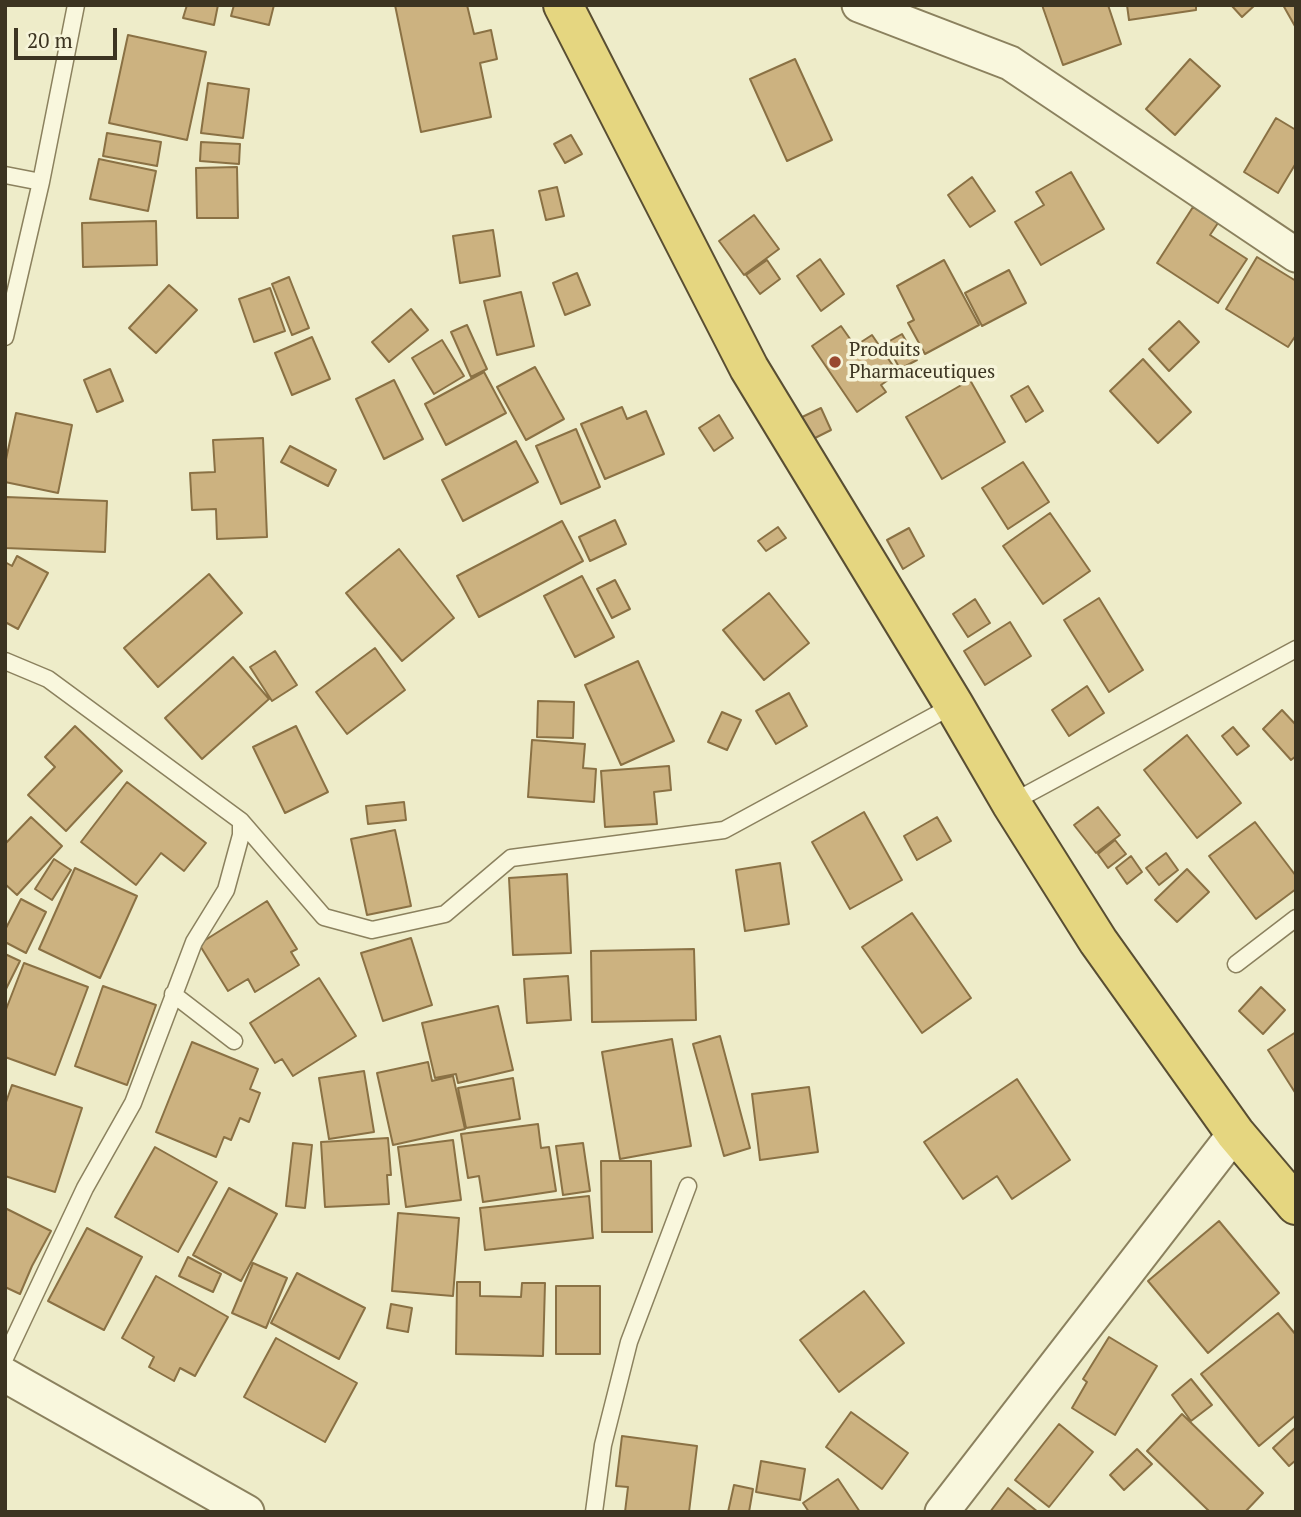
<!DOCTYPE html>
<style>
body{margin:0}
#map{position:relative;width:1301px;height:1517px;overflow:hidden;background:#eeecc9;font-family:"PT Serif",serif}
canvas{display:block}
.frame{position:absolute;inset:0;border:7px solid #3c3421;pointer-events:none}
.scale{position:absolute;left:14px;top:28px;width:103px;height:32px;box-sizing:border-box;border:4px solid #3c3421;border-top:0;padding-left:9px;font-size:21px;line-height:24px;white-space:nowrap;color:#3c3421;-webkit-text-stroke:5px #f6f4d9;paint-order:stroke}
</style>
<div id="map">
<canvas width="1301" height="1517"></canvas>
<div class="frame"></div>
<div class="scale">20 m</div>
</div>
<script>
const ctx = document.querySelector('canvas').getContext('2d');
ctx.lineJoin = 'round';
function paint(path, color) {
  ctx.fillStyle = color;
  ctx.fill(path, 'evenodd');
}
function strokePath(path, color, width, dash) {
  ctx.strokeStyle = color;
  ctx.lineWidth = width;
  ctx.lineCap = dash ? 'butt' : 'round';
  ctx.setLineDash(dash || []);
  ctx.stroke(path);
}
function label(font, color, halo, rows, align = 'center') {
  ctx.font = font + ' "PT Serif",serif';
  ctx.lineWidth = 7;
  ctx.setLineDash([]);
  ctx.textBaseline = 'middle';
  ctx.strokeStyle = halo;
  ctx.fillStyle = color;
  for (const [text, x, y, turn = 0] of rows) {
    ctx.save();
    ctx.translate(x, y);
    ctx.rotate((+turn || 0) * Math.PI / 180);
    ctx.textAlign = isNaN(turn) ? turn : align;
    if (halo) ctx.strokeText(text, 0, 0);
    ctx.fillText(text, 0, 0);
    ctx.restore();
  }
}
const building = new Path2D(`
 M187,5H218L214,25L183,18Z
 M234,5H274L269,25L231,16Z
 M395,5H467L474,34L491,30L497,59L480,63L491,117L421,132Z
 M1042,5H1108L1121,44L1063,65Z
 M1127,5H1196V10L1129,20Z
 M1231,5H1255L1242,17Z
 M1283,5H1296V28Z
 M128,35L206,52L187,140L109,123Z
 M795,59L832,140L787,161L750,79Z
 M1190,59L1220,86L1175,135L1146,109Z
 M208,83L249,89L243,138L201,133Z
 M1276,118L1296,130V163L1278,193L1244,172Z
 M107,133L161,142L157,166L103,156Z
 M571,135L582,154L565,163L554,144Z
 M201,142L240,144L239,164L200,161Z
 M99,159L156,171L148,211L90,199Z
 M237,167L238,218H197L196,168Z
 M1071,172L1104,229L1041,265L1015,222L1044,205L1036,192Z
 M972,177L995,211L970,227L948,195Z
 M557,187L564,216L546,220L539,191Z
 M1193,207L1218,223L1210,235L1247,259L1218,303L1157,263Z
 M754,215L779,249L744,275L719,241Z
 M156,221L157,265L83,267L82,223Z
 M493,230L500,276L460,283L453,236Z
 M1257,257L1296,281V335L1288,347L1226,309Z
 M820,259L844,294L821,311L797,276Z
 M767,260L780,279L760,294L746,275Z
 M944,260L979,325L925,354L908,323L914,320L897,286Z
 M1009,270L1026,303L982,326L965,293Z
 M577,273L590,305L565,315L553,283Z
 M289,277L309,328L292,335L272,284Z
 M169,285L197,310L156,353L129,328Z
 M270,288L285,331L254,342L239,299Z
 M521,292L534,346L497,355L484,301Z
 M411,309L428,330L389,362L372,342Z
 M1179,321L1199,342L1169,371L1149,349Z
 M467,325L487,369L471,377L451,332Z
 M841,326L855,346L872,335L898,373L881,385L886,392L857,412L812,346Z
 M902,334L917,360L900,369L886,343Z
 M312,337L330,379L292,395L275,353Z
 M442,340L464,376L434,394L412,358Z
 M1143,359L1191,412L1158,443L1110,391Z
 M535,367L564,419L526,440L497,387Z
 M110,369L123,401L97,412L84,380Z
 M484,372L506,413L446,445L425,404Z
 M394,380L423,439L384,459L356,399Z
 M970,380L1005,442L942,479L906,417Z
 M1028,386L1043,411L1026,422L1011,396Z
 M622,407L627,419L646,411L664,454L605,479L581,424Z
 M821,408L831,430L809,441L798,419Z
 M16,413L72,425L58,493L5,482V464Z
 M719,415L733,438L714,451L699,428Z
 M576,429L600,487L561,504L536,446Z
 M263,438L267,537L217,539L216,509L192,510L190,473L215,472L213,440Z
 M516,441L538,482L463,521L442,480Z
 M290,446L336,470L328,486L281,462Z
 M1023,462L1049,502L1008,529L982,488Z
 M6,497L107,501L105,552L5,548Z
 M1050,513L1090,571L1043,604L1003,546Z
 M615,520L626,544L590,561L579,537Z
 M562,521L583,561L479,617L457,576Z
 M778,527L786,538L766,551L758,541Z
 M909,528L924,556L903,569L887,540Z
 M399,549L454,618L402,661L346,593Z
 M17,556L48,573L18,629L5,622V562L12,566Z
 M209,574L242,613L158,687L124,648Z
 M582,576L614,637L575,657L544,596Z
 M615,580L630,609L612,618L597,589Z
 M769,593L809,643L764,680L723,630Z
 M1099,598L1143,670L1109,692L1064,620Z
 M975,599L990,623L968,637L953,614Z
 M1010,622L1031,656L985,685L964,651Z
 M375,648L405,690L347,734L316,692Z
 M275,651L297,685L272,701L250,667Z
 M233,657L269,699L202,759L165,718Z
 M638,661L674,741L621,765L585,685Z
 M1087,686L1104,713L1069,736L1052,710Z
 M789,693L807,726L776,744L756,711Z
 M538,701L574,702L573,738L537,737Z
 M1282,710L1296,725V756L1291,760L1263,729Z
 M722,712L741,720L727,750L708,742Z
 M75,726L122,771L66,831L28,795L55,767L45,757Z
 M296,726L328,792L285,813L253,747Z
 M1233,727L1249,746L1237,755L1222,736Z
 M1187,735L1241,803L1197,838L1144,770Z
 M532,740L585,744L583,768L596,769L594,802L528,797Z
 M669,766L671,790L654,792L657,824L605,827L601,771Z
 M127,782L206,843L184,871L161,853L136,885L81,842Z
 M404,802L406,820L368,824L366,806Z
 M1098,807L1120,835L1096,853L1074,825Z
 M864,812L902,880L850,909L812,842Z
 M31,817L62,846L17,895L5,884V844Z
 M937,817L951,841L917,860L904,836Z
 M1255,822L1296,876V889L1256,919L1209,856Z
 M395,830L411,906L367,915L351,839Z
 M1115,840L1126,854L1108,868L1098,854Z
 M1166,853L1178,870L1159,885L1146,868Z
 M1131,856L1142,872L1127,884L1116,868Z
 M54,859L71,870L52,900L35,889Z
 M780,863L789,924L745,931L736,870Z
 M75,868L137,896L100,978L39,949Z
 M1187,869L1209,892L1177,922L1155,900Z
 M567,874L571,953L513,955L509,878Z
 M21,899L46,912L26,953L5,942V930Z
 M267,901L297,949L291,952L299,965L255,992L248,979L228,991L199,944Z
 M912,913L971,998L922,1033L862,947Z
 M411,938L432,1005L383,1021L361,953Z
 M694,949L696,1020L592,1022L591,951Z
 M5,954L20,961L5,991Z
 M24,963L88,987L55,1075L5,1057V1012Z
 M568,976L571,1020L527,1023L524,979Z
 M319,978L356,1036L293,1076L282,1059L275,1063L250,1023Z
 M103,986L156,1005L127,1085L75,1066Z
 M1261,987L1285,1010L1263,1034L1239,1011Z
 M498,1006L513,1070L458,1083L456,1074L435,1078L422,1023Z
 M1296,1032V1094L1268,1050Z
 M720,1036L750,1148L724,1156L693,1044Z
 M672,1039L691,1146L620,1159L602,1052Z
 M192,1042L258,1069L250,1089L260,1093L249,1122L240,1118L231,1140L224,1137L216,1157L156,1132Z
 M428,1062L432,1081L453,1076L465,1129L393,1145L377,1073Z
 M364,1071L374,1132L329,1139L319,1078Z
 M513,1078L520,1119L466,1128L458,1088Z
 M1017,1079L1070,1160L1012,1199L997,1176L963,1199L924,1142Z
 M12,1085L82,1108L55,1192L5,1176V1105Z
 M809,1087L818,1152L760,1160L752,1094Z
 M538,1124L541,1148L549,1147L556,1191L483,1202L479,1176L468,1178L461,1134Z
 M388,1138L391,1175H387L389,1204L325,1207L321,1142Z
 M453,1140L461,1200L406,1207L398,1147Z
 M293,1143L312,1145L305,1208L286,1206Z
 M583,1143L590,1191L563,1195L556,1146Z
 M155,1147L217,1182L178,1252L115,1217Z
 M601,1161H651L652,1232H602Z
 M229,1188L277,1214L241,1281L193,1255Z
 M589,1196L593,1238L485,1250L480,1208Z
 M5,1208L51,1231L32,1266L20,1294L5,1287Z
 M398,1213L459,1218L453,1296L392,1291Z
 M1219,1221L1279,1293L1208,1353L1148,1281Z
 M87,1228L142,1257L104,1330L48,1301Z
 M188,1257L221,1274L213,1292L179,1276Z
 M253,1263L287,1278L266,1328L232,1313Z
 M297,1273L365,1308L339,1359L271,1323Z
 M156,1276L228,1317L195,1376L180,1368L174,1381L149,1367L154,1357L122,1338Z
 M457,1282H480V1296L521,1297L522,1283H545L543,1356L456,1354Z
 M556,1286H600V1354H556Z
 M864,1291L904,1343L839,1392L800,1340Z
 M391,1304L412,1308L408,1332L387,1328Z
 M1278,1313L1296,1335V1415L1259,1446L1201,1374Z
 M1109,1337L1157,1366L1115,1435L1072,1408L1087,1382L1083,1379Z
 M276,1338L357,1383L325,1442L244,1397Z
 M1191,1379L1212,1405L1191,1421L1172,1395Z
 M851,1412L908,1453L882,1489L826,1447Z
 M1182,1414L1263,1493L1245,1512H1210L1147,1451Z
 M1059,1424L1093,1452L1049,1507L1015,1480Z
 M1296,1427V1460L1289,1466L1273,1448Z
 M622,1436L697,1446L689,1512H625L628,1487L616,1486Z
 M1137,1449L1152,1464L1124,1490L1110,1475Z
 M761,1461L805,1469L800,1500L756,1492Z
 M838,1479L860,1512H809L803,1503Z
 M734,1485L753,1489L749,1512H728Z
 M1008,1488L1038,1512H990Z`);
const service = new Path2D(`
 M5,175L41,182
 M5,337L41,182L76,5
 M5,661L48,679L241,821L324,917L372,930L445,914L511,858L724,830L954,705
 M1011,803L1296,649
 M1236,964L1296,918
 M173,994L234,1041
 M5,1358L85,1188L133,1103L194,942L226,890L241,835V821
 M594,1512L603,1445L629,1342L688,1186`);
const minor = new Path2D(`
 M859,5L1010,63L1296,255
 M5,1375L247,1512
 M942,1512L1235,1133`);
const trunk = new Path2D(`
 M563,5L749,368L954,705L1011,803L1098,941L1235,1133L1296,1205`);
const markers = [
 [835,362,7,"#99482f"]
];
const poiNames = [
 ["Produits",849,351],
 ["Pharmaceutiques",849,373]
];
paint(building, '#ccb280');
strokePath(building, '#8a7144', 2);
strokePath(service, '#8b815e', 19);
strokePath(minor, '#8b815e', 37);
strokePath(trunk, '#594e32', 42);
strokePath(service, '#f9f7dd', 16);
strokePath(minor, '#f9f7dd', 33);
strokePath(trunk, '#e5d680', 38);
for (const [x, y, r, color] of markers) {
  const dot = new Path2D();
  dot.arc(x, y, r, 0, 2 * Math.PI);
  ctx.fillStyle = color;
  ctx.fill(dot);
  strokePath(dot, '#f6f4d9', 2.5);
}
label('19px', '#3c3421', '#f6f4d9', poiNames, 'left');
</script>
